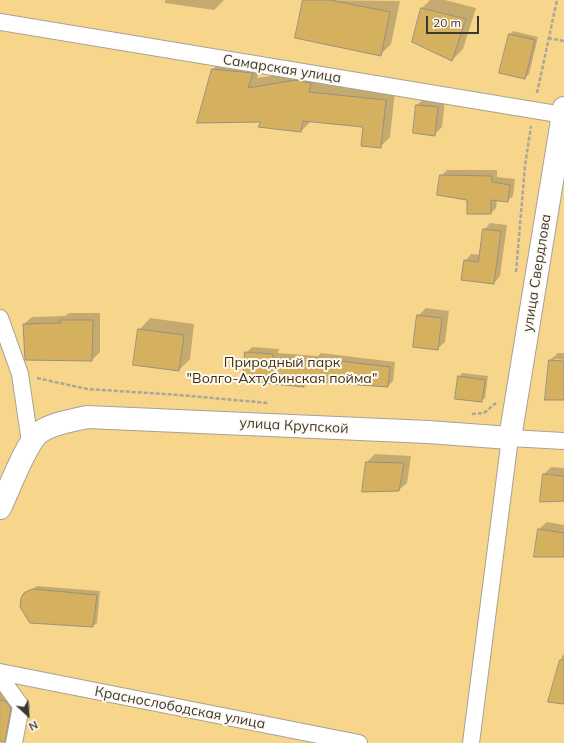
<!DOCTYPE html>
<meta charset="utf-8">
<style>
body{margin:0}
#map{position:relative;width:564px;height:743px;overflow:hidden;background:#f4eddd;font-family:Mulish,sans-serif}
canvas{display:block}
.north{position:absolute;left:8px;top:695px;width:40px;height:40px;-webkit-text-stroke:3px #fffaf1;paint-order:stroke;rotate:154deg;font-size:11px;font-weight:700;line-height:16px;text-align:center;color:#3b3832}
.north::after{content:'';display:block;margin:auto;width:14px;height:18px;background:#3b3832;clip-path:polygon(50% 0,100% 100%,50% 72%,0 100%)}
.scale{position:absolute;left:426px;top:16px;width:53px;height:18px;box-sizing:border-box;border:2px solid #3b3832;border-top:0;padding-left:5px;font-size:12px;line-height:14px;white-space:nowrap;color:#3b3832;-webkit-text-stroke:3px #fffaf1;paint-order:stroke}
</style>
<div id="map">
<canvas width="564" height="743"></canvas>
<div class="north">N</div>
<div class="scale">20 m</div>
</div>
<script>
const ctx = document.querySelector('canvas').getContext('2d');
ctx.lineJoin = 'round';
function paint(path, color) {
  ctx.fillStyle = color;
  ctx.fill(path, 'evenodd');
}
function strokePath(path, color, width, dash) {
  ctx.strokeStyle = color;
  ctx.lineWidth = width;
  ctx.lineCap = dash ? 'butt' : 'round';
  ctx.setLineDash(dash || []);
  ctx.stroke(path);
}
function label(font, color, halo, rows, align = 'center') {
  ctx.font = font + ' Mulish,sans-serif';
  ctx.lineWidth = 4;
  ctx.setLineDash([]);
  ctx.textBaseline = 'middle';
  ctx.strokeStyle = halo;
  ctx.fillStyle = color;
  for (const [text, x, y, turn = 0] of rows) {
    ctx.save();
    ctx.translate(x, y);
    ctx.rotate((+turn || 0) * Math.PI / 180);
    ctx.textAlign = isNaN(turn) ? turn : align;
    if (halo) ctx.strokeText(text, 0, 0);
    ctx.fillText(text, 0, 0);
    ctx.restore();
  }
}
const green = new Path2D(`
 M0,0H564V743H0Z`);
const shadow = new Path2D(`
 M165,0H224L214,10L165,3Z
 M304,0L400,1L391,44L380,55Z
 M430,0H445L476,8L463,49L452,60L422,8Z
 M513,31L538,37L529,74L525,78L510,34Z
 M223,59L262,63L257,78L306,71L395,91L390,137L380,147L364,126L311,121L301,131L262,121L213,69Z
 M425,98L445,100L442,127L434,135L417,105Z
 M447,170H497V177L515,179L513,196L507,201L497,200L496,208L491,213L468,200L441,176Z
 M490,223L507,225L500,276L494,283L465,261L471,254L480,255L484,230Z
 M426,308L449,311L445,342L437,349L418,316Z
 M69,313H100V352L92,360L24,324L32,317L65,316Z
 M150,318L194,324L190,359L179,370L139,330Z
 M252,347L279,349L278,353L318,356L321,353L395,362L393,381L388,386L309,381L303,386L246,353Z
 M558,353H564V360L555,359V361L564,362V399L550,360Z
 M462,373L488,376L485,398L481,401L459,377Z
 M375,454L411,456L407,483L399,490L367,462Z
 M551,467L564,468V500L544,474Z
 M547,522L564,525V556L539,529Z
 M37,586L100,591L97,623L93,626L25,594Z
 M564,654V703L549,701L562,656Z
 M0,691L13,693L14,723L6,731L0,729Z`);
const building = new Path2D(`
 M303,0H330L390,12L381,56L295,38Z
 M421,8L466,19L452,61L412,42Z
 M509,34L535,40L525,79L499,73Z
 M212,69L253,73L248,88L296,80L311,83L309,92L386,100L381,148L361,146L363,127L303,121L301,132L258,127L261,122L197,123Z
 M416,105L438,107L435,136L413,133Z
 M440,175L492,176V182L510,185L508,202L491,200V214H467V200L437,195Z
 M483,229L501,231L494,284L461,280L464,260L478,262Z
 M417,315L442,318L438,350L413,347Z
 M60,320H93L92,361L25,360L23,324L60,323Z
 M138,329L184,335L179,371L133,365Z
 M245,352L273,354V359L314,361L315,358L390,367L388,387L304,381V387L243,381Z
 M549,360L564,361V400H545Z
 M458,376L485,380L482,402L455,399Z
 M366,462L404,463L399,491L362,492Z
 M543,474L564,476V501L540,502Z
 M538,529L564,533V557H534Z
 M33,589L97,595L93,627L30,623L20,607L21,598L24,593Z
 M560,660H564V704L548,702Z
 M0,700L5,701L11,708L5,742L0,741Z`);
const path = new Path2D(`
 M548,38L564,41
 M537,93L557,0
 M516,272L525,166L531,126
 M37,378L87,389L179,395L268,403
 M472,414L484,413L496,403`);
const street = new Path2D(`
 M0,22L564,115
 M0,318L20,374L30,442
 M0,672L359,743
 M0,677L21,706L14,743
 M471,743L510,438L564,441`);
const secondary = new Path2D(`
 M0,508C9,490 26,442 40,432C53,423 71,421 87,417L428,432L510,438L564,108`);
const streetNames = [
 ["Самарская улица",282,69,9],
 ["улица Свердлова",537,273,-81],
 ["улица Крупской",294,426,3],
 ["Краснослободская улица",180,708,11]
];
const parkNames = [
 ["Природный парк",282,363],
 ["\"Волго-Ахтубинская пойма\"",282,379]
];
paint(green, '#f7d58b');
paint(shadow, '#0003');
paint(building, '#d5b05f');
strokePath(building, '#989182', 1);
strokePath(street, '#a9a293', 18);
strokePath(secondary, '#a9a293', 24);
strokePath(path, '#aba69a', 2.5, [4, 2]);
strokePath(street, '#fff', 16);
strokePath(secondary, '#fff', 22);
label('14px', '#3b3832', '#fffaf1', streetNames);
label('14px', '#40310d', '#fffaf1', parkNames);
</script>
